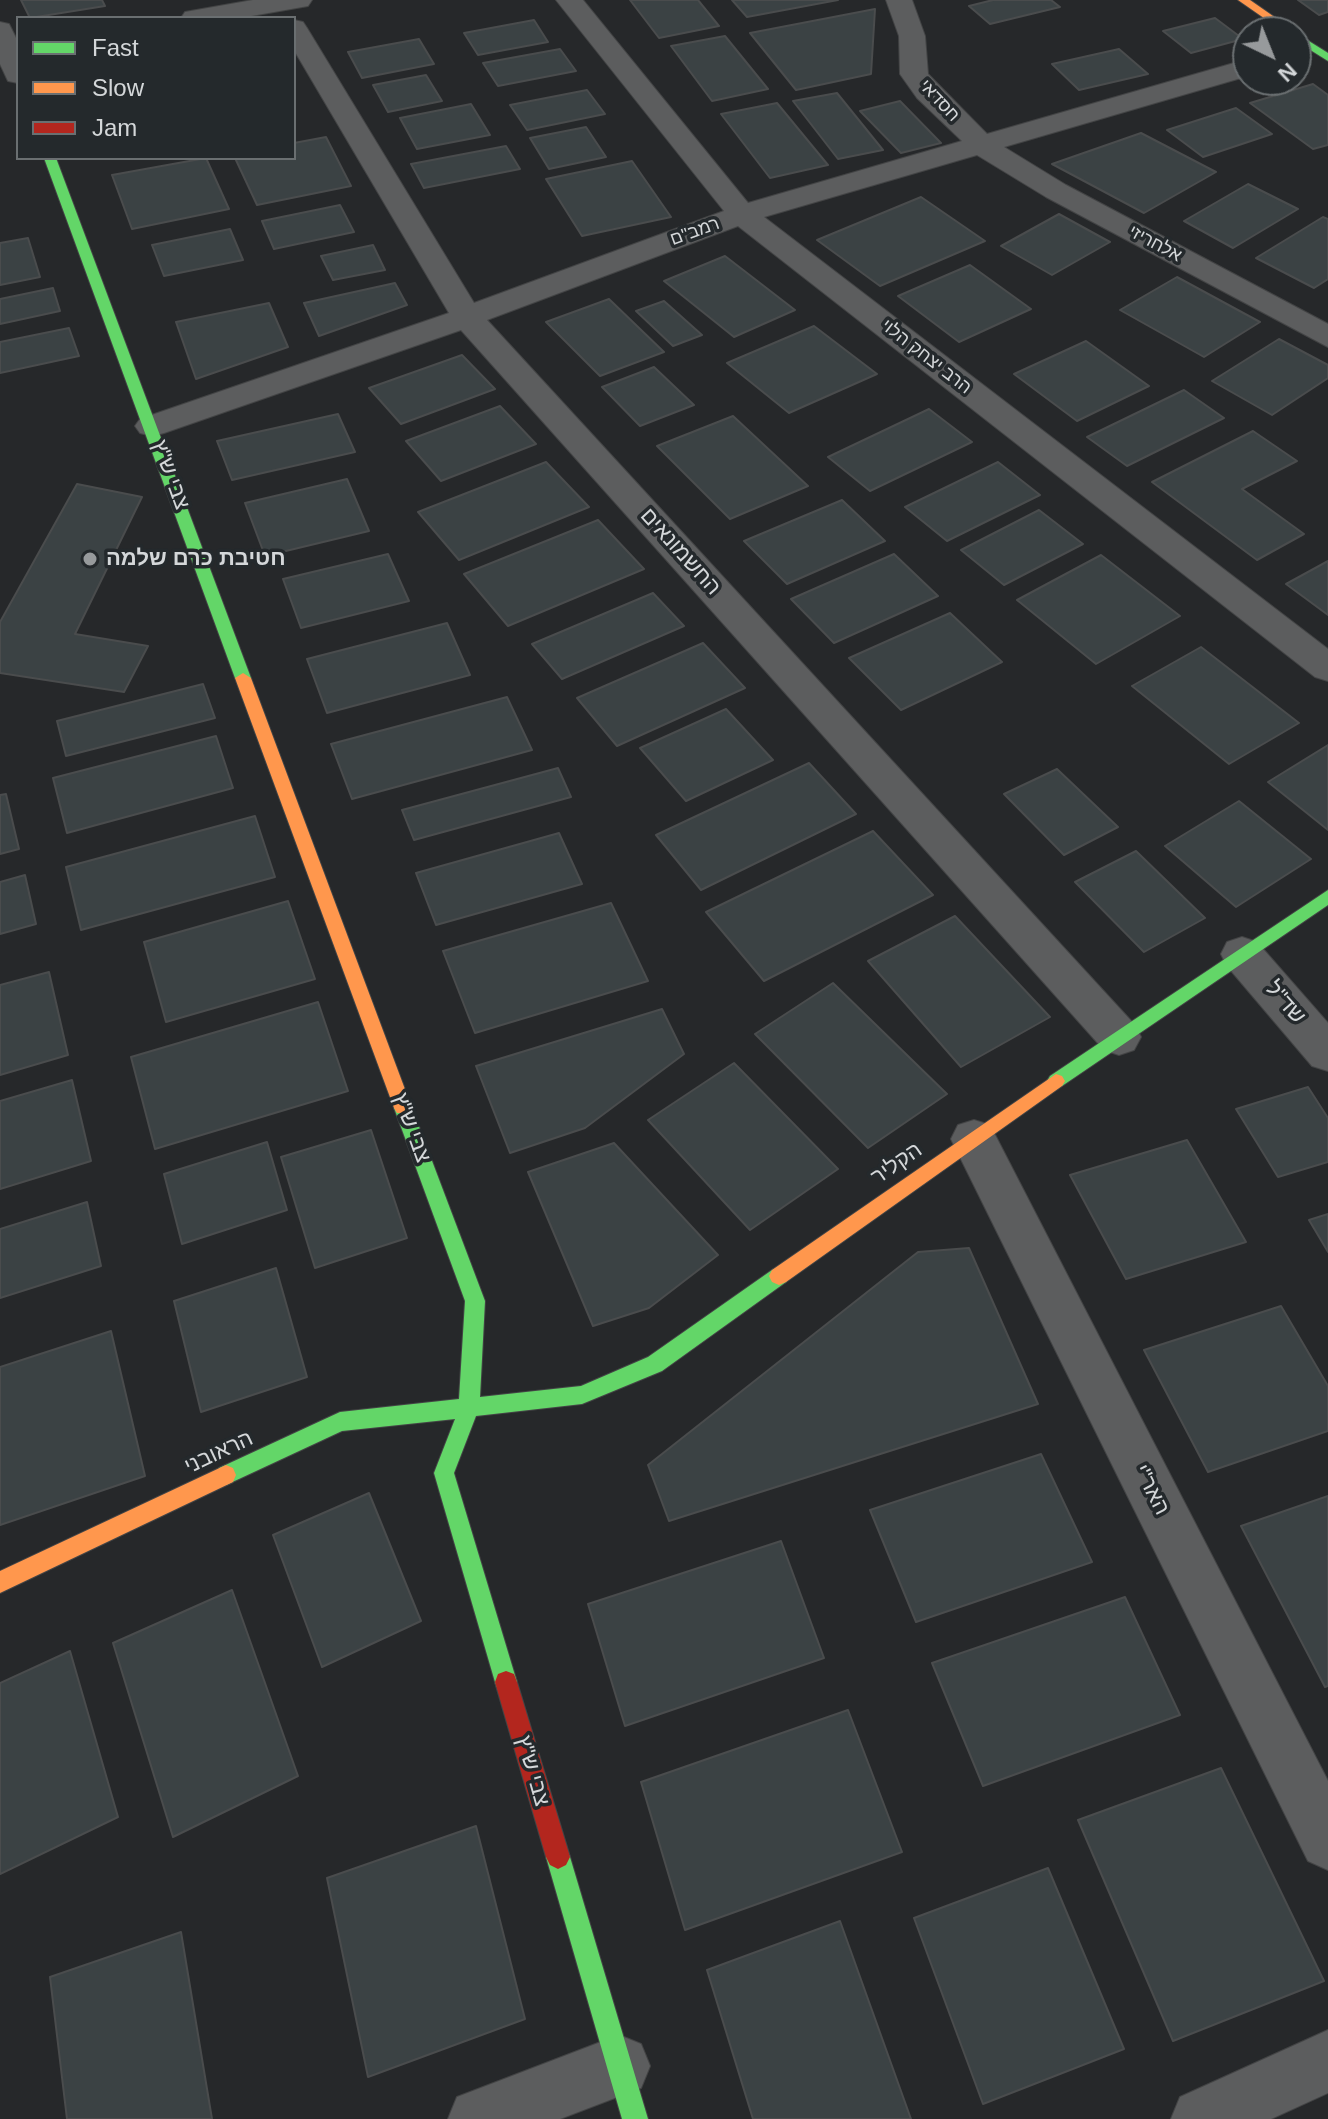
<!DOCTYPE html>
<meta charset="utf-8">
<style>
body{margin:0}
#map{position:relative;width:1328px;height:2119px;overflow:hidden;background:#26282a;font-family:Helvetica,sans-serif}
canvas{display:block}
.legend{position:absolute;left:16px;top:16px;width:280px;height:144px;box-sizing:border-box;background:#24292c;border:2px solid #6a6f71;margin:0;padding:10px 14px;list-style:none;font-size:24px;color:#d4d7d9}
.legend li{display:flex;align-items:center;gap:16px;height:40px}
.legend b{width:40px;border:2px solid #6a6f71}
.north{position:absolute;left:1232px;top:16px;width:80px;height:80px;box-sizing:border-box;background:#24292c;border:2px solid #6a6f71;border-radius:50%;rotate:137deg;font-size:22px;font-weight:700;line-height:32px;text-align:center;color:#d4d7d9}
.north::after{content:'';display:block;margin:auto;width:28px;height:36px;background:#979a9c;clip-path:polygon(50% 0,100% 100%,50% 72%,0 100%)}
</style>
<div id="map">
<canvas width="1328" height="2119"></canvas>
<ul class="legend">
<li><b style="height:10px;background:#63d668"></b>Fast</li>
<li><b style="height:10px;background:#ff974d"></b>Slow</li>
<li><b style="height:10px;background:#b3261e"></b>Jam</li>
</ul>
<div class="north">N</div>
</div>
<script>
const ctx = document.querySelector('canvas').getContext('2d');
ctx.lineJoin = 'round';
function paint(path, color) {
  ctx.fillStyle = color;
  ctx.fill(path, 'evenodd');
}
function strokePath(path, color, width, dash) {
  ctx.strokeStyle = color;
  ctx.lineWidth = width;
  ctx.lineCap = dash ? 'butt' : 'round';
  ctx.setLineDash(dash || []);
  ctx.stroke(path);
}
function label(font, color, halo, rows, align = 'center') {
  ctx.font = font + ' Helvetica,Heebo,sans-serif';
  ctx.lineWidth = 7;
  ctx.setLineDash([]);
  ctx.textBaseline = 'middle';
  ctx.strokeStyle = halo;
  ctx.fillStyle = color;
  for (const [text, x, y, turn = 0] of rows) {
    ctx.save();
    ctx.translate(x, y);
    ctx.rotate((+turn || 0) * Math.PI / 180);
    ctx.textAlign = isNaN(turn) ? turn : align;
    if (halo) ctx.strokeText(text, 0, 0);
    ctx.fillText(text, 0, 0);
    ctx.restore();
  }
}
const building = new Path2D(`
 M21,0H102L105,6L30,18Z
 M630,0H698L719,26L659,38Z
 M732,0H838L747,17Z
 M993,0H1051L1060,7L990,24L969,6Z
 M1298,0H1328V12L1319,15Z
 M875,9L871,74L796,90L750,33Z
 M1215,18L1243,39L1191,53L1163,31Z
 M534,20L548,42L478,55L464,33Z
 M725,36L768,89L712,101L671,46Z
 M419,39L434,64L362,78L348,52Z
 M560,49L576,71L498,86L483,63Z
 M1119,49L1148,74L1079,90L1052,64Z
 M426,75L442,101L388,112L373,85Z
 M1313,84L1328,95V145L1313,149L1250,103Z
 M587,90L605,114L527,130L510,105Z
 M837,93L883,150L838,159L793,101Z
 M900,101L941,143L901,153L860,111Z
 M777,103L828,165L770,178L721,114Z
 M471,104L490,135L417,149L400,118Z
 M1236,108L1272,134L1203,157L1167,130Z
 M586,127L606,157L549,169L530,138Z
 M1141,133L1216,172L1144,213L1052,164Z
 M326,137L351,186L257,205L235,158H294V143Z
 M506,146L520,169L424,188L411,164Z
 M206,158L229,209L132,229L112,175Z
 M632,161L671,217L582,236L546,179Z
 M1248,184L1298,209L1233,248L1184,221Z
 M921,197L985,241L880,286L817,240Z
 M340,205L354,232L274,249L262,221Z
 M1059,214L1110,242L1052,275L1001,246Z
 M1323,217L1328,219V279L1314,288L1256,258Z
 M230,229L243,260L164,276L152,245Z
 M28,238L40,277L0,285V243Z
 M373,245L385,270L333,280L321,256Z
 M725,256L795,310L734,337L664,281Z
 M970,265L1031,309L959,342L898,296Z
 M1177,277L1260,322L1204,357L1120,310Z
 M395,283L407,305L319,336L304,303Z
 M53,288L60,311L0,324V299Z
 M609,299L664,352L600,376L546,322Z
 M664,301L702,335L673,346L636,311Z
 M269,303L288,347L196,379L176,322Z
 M814,326L877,374L789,413L727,363Z
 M69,328L79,356L0,373V342Z
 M1279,339L1328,365V378L1272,415L1212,381Z
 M1086,341L1149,386L1077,421L1014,374Z
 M462,355L495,389L401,424L369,388Z
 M654,367L694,405L640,426L602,387Z
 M1184,390L1224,418L1127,466L1087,437Z
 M500,406L536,444L441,481L406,441Z
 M929,409L972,442L870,491L828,457Z
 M338,414L355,452L232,480L217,441Z
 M733,416L808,486L730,519L657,446Z
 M1253,431L1297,461L1242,489L1304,534L1257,560L1152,482Z
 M546,462L589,507L459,560L418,512Z
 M998,462L1040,495L947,541L905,507Z
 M347,479L369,531L265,556L245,503Z
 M77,484L142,497L75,634L148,646L124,692L0,673V622Z
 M842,500L885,541L787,584L744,541Z
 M1039,510L1083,544L1004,585L961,550Z
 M598,520L644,569L508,626L464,574Z
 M388,554L409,601L301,628L283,579Z
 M894,554L938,596L834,643L791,599Z
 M1101,555L1180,616L1096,664L1017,600Z
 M1328,561V615L1286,584Z
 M653,593L684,626L562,679L532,644Z
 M950,613L1002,662L901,710L849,658Z
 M447,623L470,675L327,713L307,659Z
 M703,643L745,688L617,746L577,698Z
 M1201,647L1299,723L1229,764L1132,686Z
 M203,684L215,718L66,756L57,721Z
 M507,697L532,750L352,799L331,744Z
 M726,709L773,760L686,801L640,748Z
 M216,736L233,788L67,833L53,778Z
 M1328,745V830L1268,782Z
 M809,763L856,814L701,890L656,835Z
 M558,768L571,797L414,840L402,810Z
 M1057,769L1118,827L1064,855L1004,794Z
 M6,794L19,849L0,854V795Z
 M1239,801L1311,859L1236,907L1165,846Z
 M255,816L275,877L81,930L66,867Z
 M873,831L933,895L764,981L706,912Z
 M559,833L582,884L436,925L416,873Z
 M1136,851L1205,918L1144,952L1075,882Z
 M25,875L36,924L0,934V882Z
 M288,901L315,979L166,1022L144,942Z
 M611,903L648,981L475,1033L443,951Z
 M955,916L1050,1017L961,1067L868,961Z
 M49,972L68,1055L0,1075V985Z
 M833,983L947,1094L868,1148L755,1034Z
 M318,1002L348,1091L155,1149L131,1057Z
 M662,1009L684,1054L585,1128L510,1153L476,1066Z
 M734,1063L838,1169L750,1230L648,1120Z
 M72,1080L91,1161L0,1189V1101Z
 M1308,1087L1328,1118V1162L1278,1177L1236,1109Z
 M371,1130L407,1238L315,1268L281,1157Z
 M1187,1140L1246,1242L1126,1279L1070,1175Z
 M267,1142L287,1210L182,1244L164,1174Z
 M614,1143L718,1255L649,1308L593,1326L528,1172Z
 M87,1202L101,1266L0,1298V1229Z
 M1328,1214V1252L1309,1220Z
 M969,1248L1038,1404L669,1521L648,1465L918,1252Z
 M276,1268L307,1377L201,1412L174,1301Z
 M1281,1306L1328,1386V1431L1208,1472L1144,1350Z
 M111,1331L145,1476L0,1525V1367Z
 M1041,1454L1092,1562L916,1622L870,1510Z
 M369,1493L421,1621L322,1667L273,1535Z
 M1328,1496V1686L1325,1687L1241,1526Z
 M781,1541L824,1658L625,1726L588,1604Z
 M232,1590L298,1776L173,1837L113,1643Z
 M1125,1597L1180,1715L983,1786L932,1663Z
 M70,1651L118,1817L0,1874V1683Z
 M848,1710L902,1852L685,1930L641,1782Z
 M1221,1768L1324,1981L1173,2041L1078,1820Z
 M476,1826L525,2019L368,2077L327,1878Z
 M1048,1868L1124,2049L983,2104L914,1918Z
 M840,1921L911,2119H753L707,1970Z
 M181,1932L212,2119H67L50,1977Z`);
const street = new Path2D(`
 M253,0H312L308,6L240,18H181L185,12Z
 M556,0H583L748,203L962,141L917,98L900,74L899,36L886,0H912L925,36L928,74L987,134L1248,59V76L1004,147L1066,185L1328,324V347L1046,197L977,155L764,217L1328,649V681L1315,677L738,226L487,320L1134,1024L1141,1037L1134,1050L1119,1055L1104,1050L461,330L164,433L152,436L140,433L135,426L140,419L449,313L294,50V20L303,22L307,28L474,303L724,211Z
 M0,22L9,24L18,42V83L8,81L0,64Z
 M1242,937L1257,942L1328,1023V1071L1312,1066L1227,966L1221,954L1227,942Z
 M974,1120L990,1125L1328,1781V1870L1308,1861L951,1139L958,1125Z
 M1328,2030V2093L1271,2119H1171L1180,2097Z
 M619,2035L641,2044L650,2066L641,2088L560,2119H448L457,2097Z`);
const fast = new Path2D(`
 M1296,33L1328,53V61L1296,41Z
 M44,158H56L251,678L248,682L243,683L235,678Z
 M1328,890V905L1062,1086H1050L1047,1081L1050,1076Z
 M403,1100L409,1103L412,1108L485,1301L480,1397L581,1386L648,1357L772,1270L779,1267L786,1270L789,1276L786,1282L662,1371L582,1404L476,1416L454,1473L517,1682L514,1690L506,1693L498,1690L495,1682L434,1473L455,1419L342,1431L226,1485L219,1482L216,1475L219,1468L340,1412L459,1399L465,1301L394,1108L397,1103Z
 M558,1845L566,1849L570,1857L648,2119H622L546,1857L550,1849Z`);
const slow = new Path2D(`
 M1238,0H1250L1296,32H1284Z
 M243,673L251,678L412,1108L409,1113H397L394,1108L235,678Z
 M1056,1074L1062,1076L1065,1081L1062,1086L786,1282L779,1285L772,1282L769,1276L772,1270Z
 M226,1465L233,1468L236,1475L233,1482L0,1593V1571Z`);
const jam = new Path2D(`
 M506,1671L514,1674L517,1682L570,1857L566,1865L558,1869L550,1865L546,1857L495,1682L498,1674Z`);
const markers = [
 [90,559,8,"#979a9c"]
];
const farStreetnames = [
 ["חסדאי",939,101,47],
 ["רמב\"ם",695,232,-20],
 ["אלחריזי",1155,244,28],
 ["הרב יצחק הלוי",926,357,38]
];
const streetNames = [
 ["צבי ש\"ץ",170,475,70],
 ["החשמונאים",680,552,48],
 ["שד\"ל",1285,1003,49],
 ["צבי ש\"ץ",411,1128,70],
 ["הקליר",897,1164,-35],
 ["הראובני",219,1453,-25],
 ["האר\"י",1151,1490,63],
 ["צבי ש\"ץ",532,1771,74]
];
const poiNames = [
 ["חטיבת כרם שלמה",106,559]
];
paint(building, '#3b4244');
strokePath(building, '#4a4c4d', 2);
strokePath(street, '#434445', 2);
strokePath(fast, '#434445', 2);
strokePath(slow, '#434445', 2);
strokePath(jam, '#434445', 2);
paint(street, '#5c5d5e');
paint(fast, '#63d668');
paint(slow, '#ff974d');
paint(jam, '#b3261e');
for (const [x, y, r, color] of markers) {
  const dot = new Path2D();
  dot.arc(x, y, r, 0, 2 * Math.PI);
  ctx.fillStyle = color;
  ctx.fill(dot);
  strokePath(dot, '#24292c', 3);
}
label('18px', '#d4d7d9', '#24292c', farStreetnames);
label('22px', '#d4d7d9', '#24292c', streetNames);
label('bold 22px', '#d4d7d9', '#24292c', poiNames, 'left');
</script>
